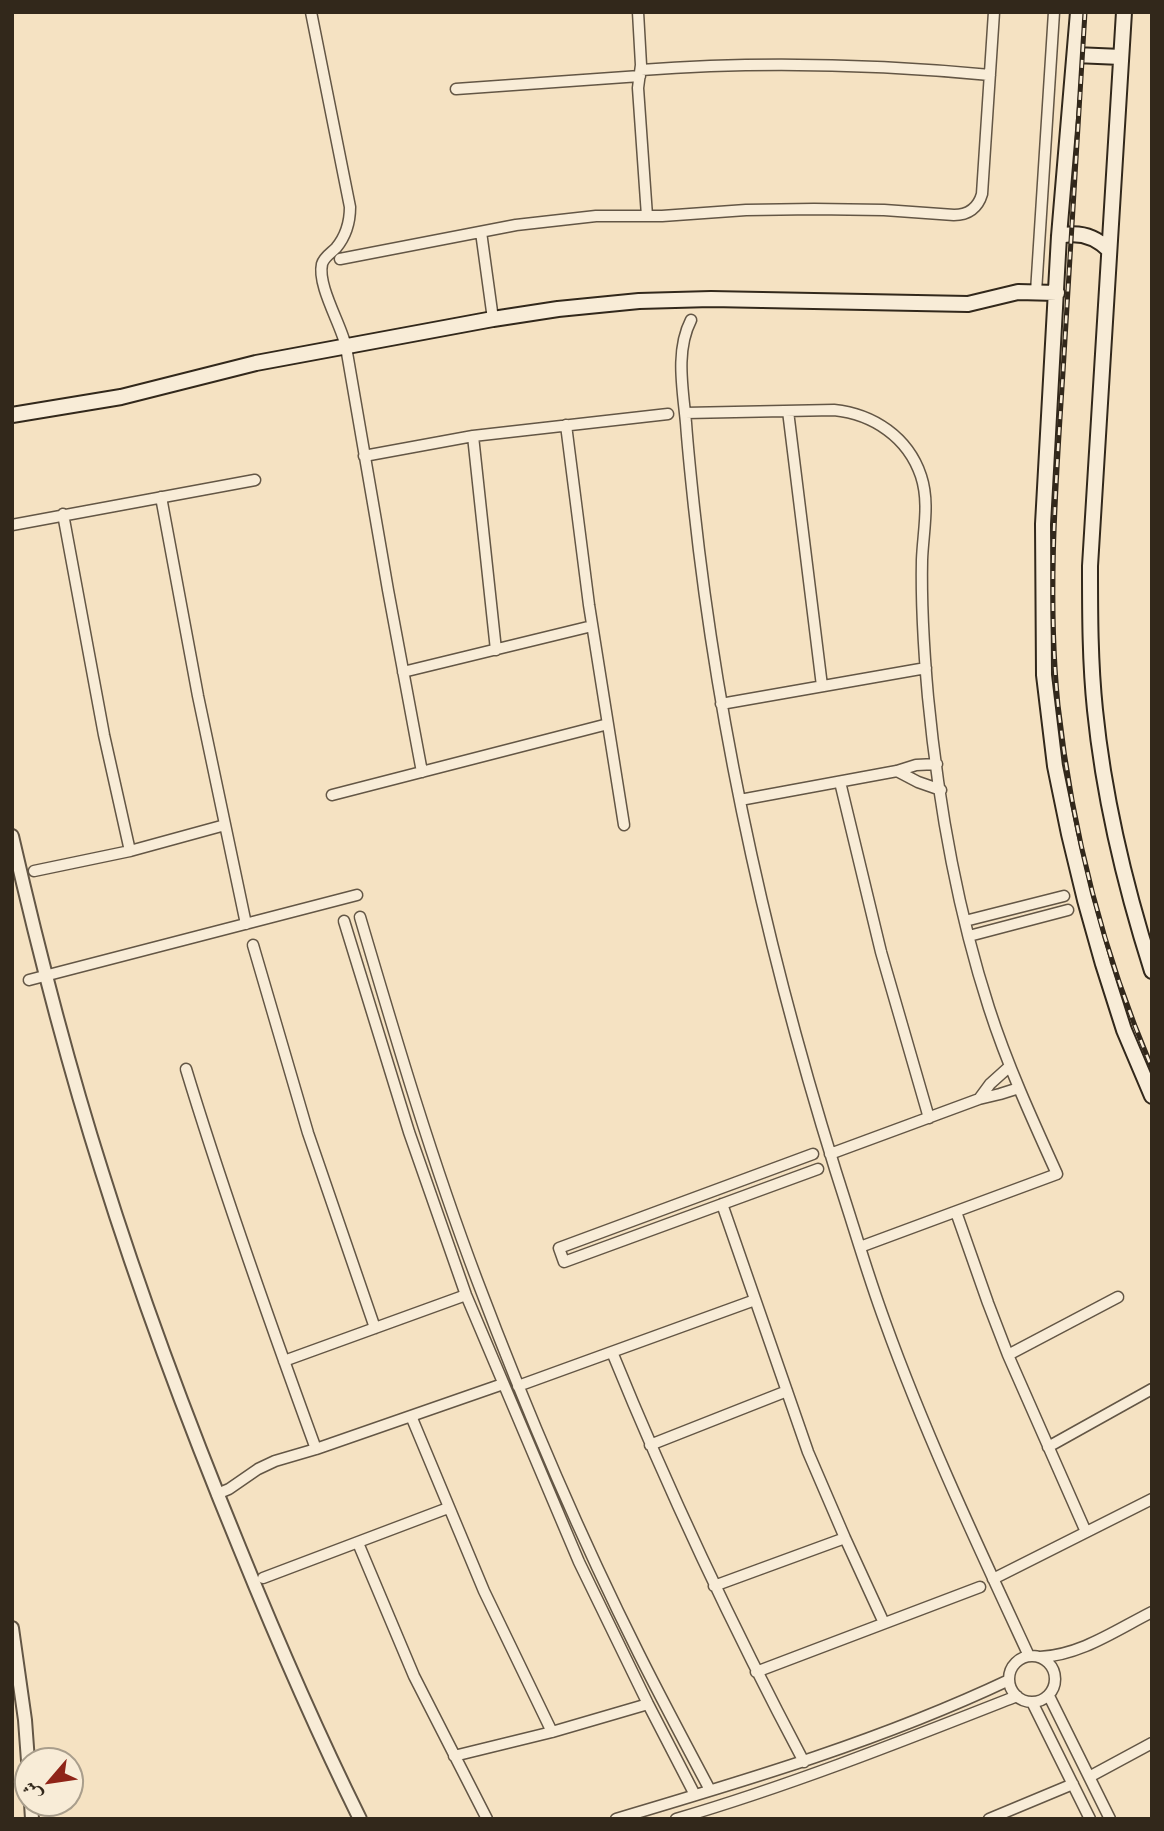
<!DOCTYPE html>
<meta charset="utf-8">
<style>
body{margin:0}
#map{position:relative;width:1164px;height:1831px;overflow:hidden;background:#f5e2c2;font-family:"EB Garamond",Amiri,serif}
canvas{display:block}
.frame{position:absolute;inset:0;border:14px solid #32281b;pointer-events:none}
.north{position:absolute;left:14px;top:1747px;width:70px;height:70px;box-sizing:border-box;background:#f8ecd7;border:2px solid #a99e8c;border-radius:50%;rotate:241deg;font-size:19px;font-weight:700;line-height:28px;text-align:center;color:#32281b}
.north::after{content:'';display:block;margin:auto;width:24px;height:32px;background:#8f2418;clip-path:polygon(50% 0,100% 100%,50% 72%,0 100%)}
</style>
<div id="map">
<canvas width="1164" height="1831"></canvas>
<div class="frame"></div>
<div class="north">ش</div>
</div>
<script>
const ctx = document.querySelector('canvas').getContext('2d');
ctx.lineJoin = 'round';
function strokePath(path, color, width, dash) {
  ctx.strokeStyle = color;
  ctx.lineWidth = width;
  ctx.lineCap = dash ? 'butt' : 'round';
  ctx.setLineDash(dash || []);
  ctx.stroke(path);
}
const minor = new Path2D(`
 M311,12L350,207C350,223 346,236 336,248C331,253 324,257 322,264C317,286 342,326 346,347L388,590L422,772
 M638,12L641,65L638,88L647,216
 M641,70C758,61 874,64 990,75
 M456,89L640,76
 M481,232L493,319
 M340,259L516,225L596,216H662L746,210L814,209L884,210L954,215C968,215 978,208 982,194L994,12
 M1036,292L1054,12
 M691,320C675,351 683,390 686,423C688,451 691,479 694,507C720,748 775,985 850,1216C861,1251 872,1287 885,1322C926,1436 978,1546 1029,1656
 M788,411L822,686
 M685,413L834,410C873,414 908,437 921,476C930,503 923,532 922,560C921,605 924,652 928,697C938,800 957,909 989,1008C1007,1064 1032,1119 1057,1174L860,1247
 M566,425L589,605L624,825
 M473,436L496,650
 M364,456L473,436L668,414
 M161,497L198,696L246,924
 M63,514L104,735L130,851
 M12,525L255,480
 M403,672L592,626
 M721,704L926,668
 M897,771L918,782L941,790
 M840,782L881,952L929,1118
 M332,795L608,724
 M740,800L897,771L916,765L937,764
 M34,871L130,851L225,825
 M360,917C396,1039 432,1161 477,1280C525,1407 578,1532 639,1654C662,1700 686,1745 710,1790
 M344,921L409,1132L466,1295L579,1562L648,1704L695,1795
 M965,921L1064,896
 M969,936L1068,910
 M253,945L308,1133L375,1328
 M29,980L357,895
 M186,1069C225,1197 270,1323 316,1449
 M979,1099L990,1084L1010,1066
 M813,1154L559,1248L564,1262L818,1169
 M830,1154L979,1099L1000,1094L1019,1088
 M722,1204L808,1452L845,1538L884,1623
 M956,1212L988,1303L1008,1355L1086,1532
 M612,1352C669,1492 733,1628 804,1762
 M1008,1355L1118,1297
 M284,1361L466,1295
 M518,1386L755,1300
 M411,1416L484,1591L552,1732
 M650,1445L787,1391
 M1048,1447L1152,1389
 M217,1494L229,1489L258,1469L275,1461L316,1449L503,1384
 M358,1543L414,1676L487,1819
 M263,1578L448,1508
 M993,1579L1152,1499
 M714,1586L845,1538
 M1009 1679a23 23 0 1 1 46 0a23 23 0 1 1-46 0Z
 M1040,1657C1081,1655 1116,1630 1152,1612
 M756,1672L980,1587
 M1049,1696L1110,1819
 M1032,1702L1090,1819
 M454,1756L552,1732L648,1704
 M1089,1777L1152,1743
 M616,1819C751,1779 882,1740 1009,1680
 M676,1819C792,1785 905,1740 1017,1696
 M989,1819L1073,1784`);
const tertiary = new Path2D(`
 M12,836C38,949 67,1062 102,1172C142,1300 189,1425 240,1549C277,1640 316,1730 360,1819
 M12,1628L25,1720L28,1761
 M31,1803L32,1819`);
const secondary = new Path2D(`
 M1078,12L1059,236L1043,524L1044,675L1055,766L1069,834L1085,900L1103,964L1124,1030L1152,1096
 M1124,12L1090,566C1090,614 1090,662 1095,710C1104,799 1125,886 1152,971
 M1075,55L1121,57
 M1059,236C1079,231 1095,236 1109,250
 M12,415L121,397L256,363L493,319L558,309L639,301L711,299L968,304L1018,292L1057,293`);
const rail = new Path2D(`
 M1085,12C1078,132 1070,252 1063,372C1056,482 1047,595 1058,705C1072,829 1103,953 1152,1068`);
strokePath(minor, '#635645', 13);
strokePath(tertiary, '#635645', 16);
strokePath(secondary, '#32281b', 18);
strokePath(minor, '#f8ecd7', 10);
strokePath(tertiary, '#f8ecd7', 12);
strokePath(secondary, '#f8ecd7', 14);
strokePath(rail, '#32281b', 5);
strokePath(rail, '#f8ecd7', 2.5, [8]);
</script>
